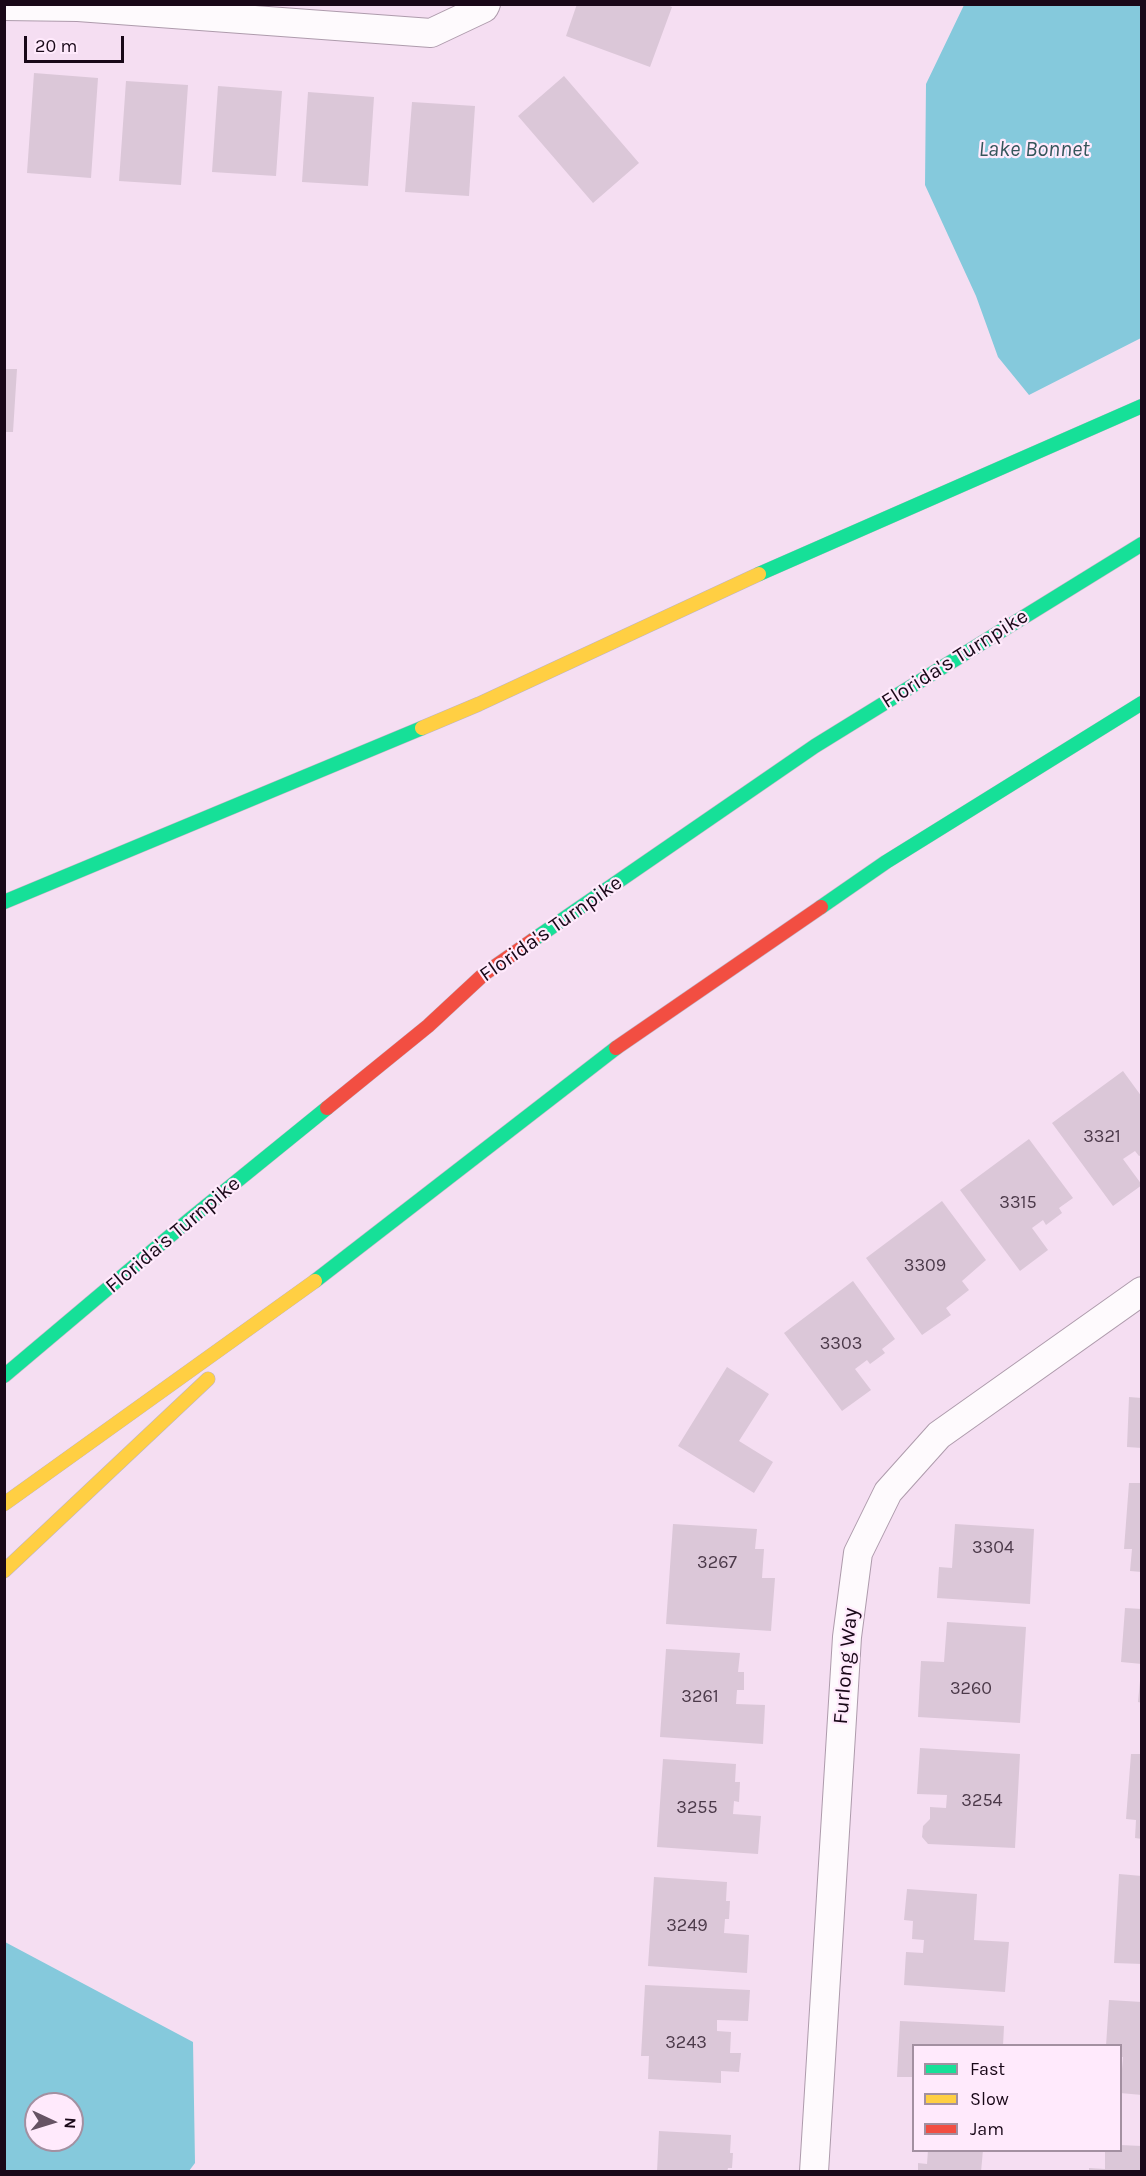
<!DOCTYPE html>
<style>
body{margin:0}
#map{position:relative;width:1146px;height:2176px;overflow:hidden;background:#f5def2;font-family:Karla,sans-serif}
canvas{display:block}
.frame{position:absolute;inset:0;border:6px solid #190818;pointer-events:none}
.legend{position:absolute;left:912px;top:2044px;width:210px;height:108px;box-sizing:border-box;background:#ffeafc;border:2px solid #a390a1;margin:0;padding:8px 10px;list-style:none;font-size:18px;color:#190818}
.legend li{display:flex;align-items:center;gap:12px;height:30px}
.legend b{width:30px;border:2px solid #a390a1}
.north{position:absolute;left:24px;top:2092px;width:60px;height:60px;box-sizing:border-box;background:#ffeafc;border:2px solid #a390a1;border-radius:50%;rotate:94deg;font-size:16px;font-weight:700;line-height:24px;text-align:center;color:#190818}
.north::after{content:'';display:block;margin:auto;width:21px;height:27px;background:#665364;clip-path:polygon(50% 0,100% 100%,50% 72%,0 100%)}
.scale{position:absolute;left:24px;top:36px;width:100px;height:27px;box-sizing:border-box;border:3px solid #190818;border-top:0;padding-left:8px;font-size:18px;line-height:21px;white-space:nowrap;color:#190818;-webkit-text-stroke:4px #ffeafc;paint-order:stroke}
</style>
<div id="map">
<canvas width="1146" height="2176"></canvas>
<div class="frame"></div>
<ul class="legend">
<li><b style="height:8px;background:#16e098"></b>Fast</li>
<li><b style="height:8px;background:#ffcf43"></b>Slow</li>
<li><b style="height:8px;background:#f24e42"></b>Jam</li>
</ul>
<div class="north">N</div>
<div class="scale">20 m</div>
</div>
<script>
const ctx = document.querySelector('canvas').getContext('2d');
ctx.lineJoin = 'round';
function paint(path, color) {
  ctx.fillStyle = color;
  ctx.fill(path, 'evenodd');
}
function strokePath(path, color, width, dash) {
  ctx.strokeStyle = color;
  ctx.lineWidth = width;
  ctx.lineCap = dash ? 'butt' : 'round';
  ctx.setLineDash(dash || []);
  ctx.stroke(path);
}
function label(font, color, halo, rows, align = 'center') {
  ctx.font = font + ' Karla,sans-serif';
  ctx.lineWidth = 4.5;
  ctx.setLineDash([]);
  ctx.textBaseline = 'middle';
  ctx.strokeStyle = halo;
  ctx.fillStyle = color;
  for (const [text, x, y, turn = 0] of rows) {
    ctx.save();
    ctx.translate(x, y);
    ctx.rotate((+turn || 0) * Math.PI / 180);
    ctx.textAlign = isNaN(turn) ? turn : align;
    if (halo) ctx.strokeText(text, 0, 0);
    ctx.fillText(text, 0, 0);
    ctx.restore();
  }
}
const water = new Path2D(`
 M964,5H1141V338L1029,395L998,357L976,296L925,185L926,84Z
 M5,1942L193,2042L195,2163L189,2171H5ZM36,2104H72V2140H36Z`);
const building = new Path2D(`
 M577,4H665L672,7L650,67L566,36Z
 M34,73L98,78L91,178L27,173Z
 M564,76L639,163L593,203L518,116Z
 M126,81L188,85L181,185L119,181Z
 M218,86L282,91L276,176L212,172Z
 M308,92L374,97L368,186L302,182Z
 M412,102L475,106L469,196L405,192Z
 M4,369H17L13,432H4Z
 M1123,1071L1142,1097V1155L1139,1156L1135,1151L1123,1159L1142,1185L1113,1206L1052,1123Z
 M1029,1139L1073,1198L1059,1208L1062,1213L1046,1225L1043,1220L1032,1228L1048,1250L1020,1271L960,1190Z
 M942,1201L986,1260L962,1281L969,1290L946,1308L951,1315L922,1335L866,1258Z
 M853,1281L895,1339L882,1349L885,1353L870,1364L867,1360L855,1369L871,1390L842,1411L784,1333Z
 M727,1367L769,1394L739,1441L773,1462L754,1493L678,1446Z
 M1129,1397L1142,1398V1448L1127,1447Z
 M1129,1483H1142V1572L1130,1571L1132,1549H1124Z
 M673,1524L757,1529L755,1549H764L762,1578H775L771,1631L666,1624Z
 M955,1524L1034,1529L1030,1604L937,1598L939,1567L952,1568Z
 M1125,1608L1142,1609V1664L1121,1662Z
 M947,1622L1026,1627L1020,1723L918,1717L921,1661L944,1662Z
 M666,1649L740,1653L738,1672H744V1690H737L736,1704L765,1705L763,1744L660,1737Z
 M1140,1681H1142V1703L1138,1702Z
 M920,1748L1020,1754L1015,1848L928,1844L922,1837L923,1826L930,1819V1807L946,1808L947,1795L917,1794Z
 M1131,1754H1142V1839L1135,1838L1136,1820L1126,1819Z
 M663,1759L736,1764L735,1782H740L739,1802L734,1801L733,1814L761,1816L758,1854L657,1847Z
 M1119,1874L1142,1876V1964L1114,1963Z
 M654,1877L727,1882L726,1901H730L729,1919H725L724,1933L749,1935L747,1973L648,1966Z
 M907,1889L977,1894L974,1940L1009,1942L1005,1992L904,1985L906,1952L923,1953L924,1940L912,1939L913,1921L904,1920Z
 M645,1985L750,1990L748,2021L717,2020V2031L731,2032L730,2053H741L739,2072L721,2071V2083L648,2079L649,2056H641Z
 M1109,2000L1142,2002V2095L1120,2093L1123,2057H1120V2046H1106Z
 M900,2021L1004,2026L1003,2046H914V2077H897Z
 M659,2131L731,2135L730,2153H733L732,2168H728L727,2172H657Z
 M1120,2145L1142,2146V2172H1089V2168L1105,2169V2150H1120Z
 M928,2150H983L981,2172H918V2163L927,2164Z`);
const street = new Path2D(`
 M4,6L78,7L431,33L484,8L486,4
 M814,2172L847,1637L858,1553L888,1492L939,1435L1142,1291`);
const fast = new Path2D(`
 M759,574L1142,406
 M4,902L422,728
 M821,907L886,862L1142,703
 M533,940L815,746L1142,544
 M315,1281L616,1048
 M4,1376L189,1220L327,1108`);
const slow = new Path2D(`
 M422,728L479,704L759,574
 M4,1504L315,1281
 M4,1571L208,1379`);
const jam = new Path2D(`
 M616,1048L821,907
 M327,1108L428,1026L484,974L533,940`);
const numberNames = [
 ["3321",1102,1137],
 ["3315",1018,1203],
 ["3309",925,1266],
 ["3303",841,1344],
 ["3304",993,1548],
 ["3267",717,1563],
 ["3260",971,1689],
 ["3261",700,1697],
 ["3254",982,1801],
 ["3255",697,1808],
 ["3249",687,1926],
 ["3243",686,2043]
];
const streetNames = [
 ["Florida's Turnpike",955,659,-32],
 ["Florida's Turnpike",551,929,-35],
 ["Florida's Turnpike",173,1235,-40],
 ["Furlong Way",846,1666,-85]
];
const waterNames = [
 ["Lake Bonnet",1034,150]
];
paint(water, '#85c9dc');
paint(building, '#dbc7d8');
strokePath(street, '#ae9bac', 30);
strokePath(fast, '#bdb4c4', 15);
strokePath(slow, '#bdb4c4', 15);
strokePath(jam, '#bdb4c4', 15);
strokePath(street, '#fefafd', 28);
strokePath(fast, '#16e098', 14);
strokePath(slow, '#ffcf43', 14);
strokePath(jam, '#f24e42', 14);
label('18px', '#4c3a4a', null, numberNames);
label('21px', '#190818', '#ffeafc', streetNames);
label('italic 22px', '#35565b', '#ffeafc', waterNames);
</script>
